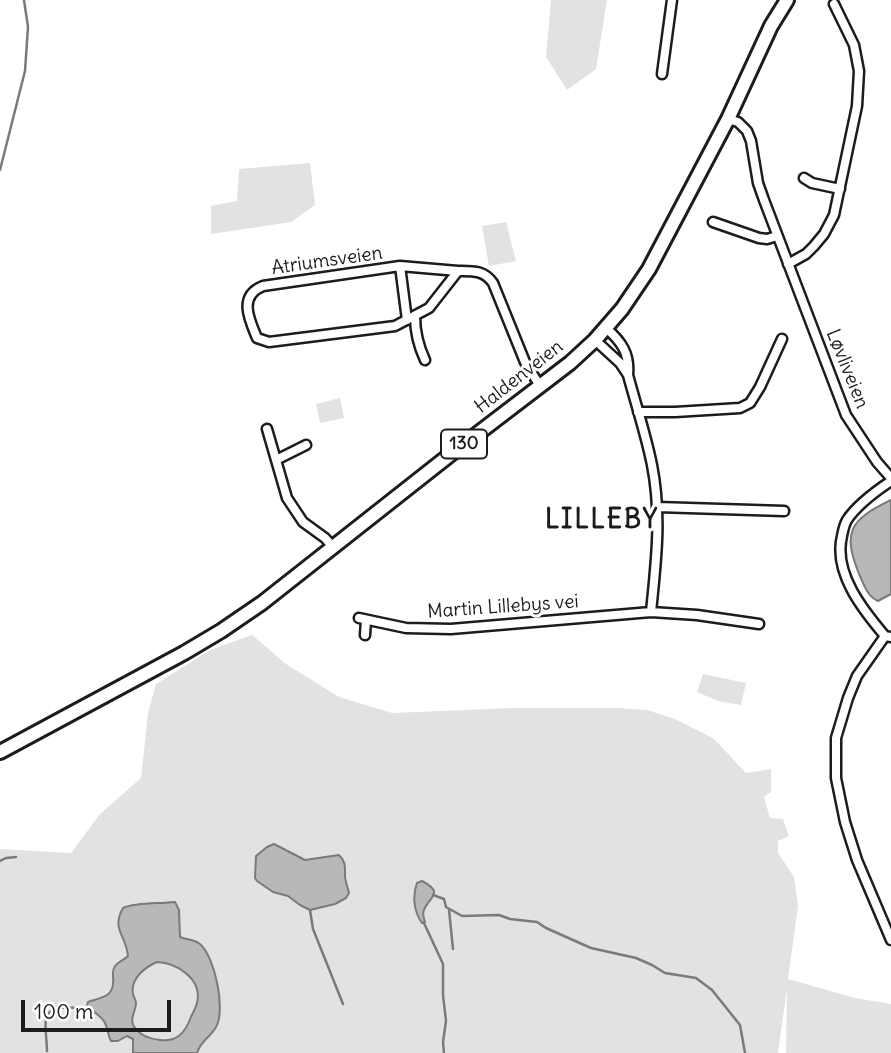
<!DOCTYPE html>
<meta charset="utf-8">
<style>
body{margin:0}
#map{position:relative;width:891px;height:1053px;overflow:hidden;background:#fff;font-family:Delius,sans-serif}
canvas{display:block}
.scale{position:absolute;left:21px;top:1000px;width:150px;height:32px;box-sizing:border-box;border:4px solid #1c1c1c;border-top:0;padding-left:9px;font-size:21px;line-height:24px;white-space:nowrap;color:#1c1c1c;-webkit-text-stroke:5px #fff;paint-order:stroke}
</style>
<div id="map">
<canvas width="891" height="1053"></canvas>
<div class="scale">100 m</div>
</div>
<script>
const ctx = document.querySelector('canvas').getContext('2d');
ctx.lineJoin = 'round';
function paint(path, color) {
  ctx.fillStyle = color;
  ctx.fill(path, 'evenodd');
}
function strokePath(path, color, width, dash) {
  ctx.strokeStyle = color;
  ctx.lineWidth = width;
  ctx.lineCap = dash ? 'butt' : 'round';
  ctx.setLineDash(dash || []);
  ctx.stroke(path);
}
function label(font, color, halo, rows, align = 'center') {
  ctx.font = font + ' Delius,sans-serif';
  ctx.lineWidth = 6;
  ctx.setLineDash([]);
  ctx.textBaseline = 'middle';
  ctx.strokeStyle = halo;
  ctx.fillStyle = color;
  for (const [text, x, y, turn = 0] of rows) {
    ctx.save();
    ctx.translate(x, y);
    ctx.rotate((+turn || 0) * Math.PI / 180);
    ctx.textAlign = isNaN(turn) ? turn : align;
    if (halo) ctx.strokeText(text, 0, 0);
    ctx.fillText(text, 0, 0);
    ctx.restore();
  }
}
const green = new Path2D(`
 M551,0H607L596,69L567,90L546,57Z
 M310,163L315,205L291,222L211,234V206L237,201L239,169Z
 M506,222L516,261L489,266L482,226Z
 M340,398L344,418L320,423L316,404Z
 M252,635L286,664L339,697L392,713L514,708H617L647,710L675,719L713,738L746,773L771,769V792L764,797L770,818L783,819L789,836L778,841V853L794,877L798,906L788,979L855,998L891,1004V1053H786L787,988L778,1053H0V849L71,853L100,814L141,778L148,713L156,684L210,650Z
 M703,674L746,683L741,705L718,701L697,692Z`);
const water = new Path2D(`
 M891,500V594L878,601C867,596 864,585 859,574C842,531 850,520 891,500Z
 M274,844L305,860L339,855C346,862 345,867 345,876C345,881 348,888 349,893L346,898L335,904L310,910L300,905L288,896L273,892L257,881L255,878L256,856L267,847Z
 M422,881C445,893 429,897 424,910C422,914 424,919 425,922L422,923C414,912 412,896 417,883Z
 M175,902L179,910L180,937C187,940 194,939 200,944C215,957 226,1010 216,1027C210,1038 201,1040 197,1053H133V1039L127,1036L118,1041H111C108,1036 108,1029 105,1023C102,1016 93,1012 87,1006L88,1002C103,997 115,997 113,977C113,971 112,971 115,966C119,961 124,960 128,956C126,935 111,929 123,908C137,902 159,904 175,902ZM157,962C177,963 203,979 197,1003C196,1008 193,1012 191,1017C185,1033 177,1042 160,1040C151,1039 141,1036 136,1029C128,1021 135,1013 136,1004C136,997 134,1000 133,994C130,979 145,967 157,962Z`);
const stream = new Path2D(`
 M0,170L25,71L28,27L24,0
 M0,861L6,858L16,857
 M433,895L444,899L446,907L462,916L499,915L510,919L537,922L546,928L591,948L636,958L652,965L665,973L696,978L712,990L740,1025L745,1053
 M310,910L313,929L343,1004
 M449,910L453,949
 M424,923L443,964V995L446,1021L443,1042L444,1053
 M47,1051C46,1019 37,1004 80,1008`);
const street = new Path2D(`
 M662,74L672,0
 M728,119L738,122L747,131L751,141L758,183L764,200L846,415L877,462L891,478
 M804,178L812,183L840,189
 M713,222L759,238L767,239L777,236
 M788,264L806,254L814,246L824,234L834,215L857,106L859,71L854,45L834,4
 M400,266L407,320
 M458,271L400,266L263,286C238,296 249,319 257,338L269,342L395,326L429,308L458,271C473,271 484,270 493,283L525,362L540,386
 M415,316C415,332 418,345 425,360
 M606,328C622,342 630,354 628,375
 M595,340L620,363L628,375C636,405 646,435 652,465C662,516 656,562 651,612L697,615L759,624
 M638,412H675L740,408L750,403L760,387L782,339
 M267,429L287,498L303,522L325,538L333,547
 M276,460L306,445
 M891,481C876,491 857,505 847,520C844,525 843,531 842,536C833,573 863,610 885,636L891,637
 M657,507L784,511
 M359,618L406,628L451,629L651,612
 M365,635L366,620
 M885,636L857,676L848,698L836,738V778L845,822L857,860L891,940`);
const primary = new Path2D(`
 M0,752L184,653L221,631L262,603L451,454L570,363L595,340L622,309L649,269L728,119L771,26L787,0`);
const shields = [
 [464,444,46]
];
const shieldNames = [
 ["130",464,444]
];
const streetNames = [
 ["Atriumsveien",327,261,-8],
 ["Løvliveien",847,369,68],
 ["Haldenveien",519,377,-38],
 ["Martin Lillebys vei",503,607,-4]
];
const districtNames = [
 ["LILLEBY",602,521]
];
paint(green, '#e2e2e2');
paint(water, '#b8b8b8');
strokePath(water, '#7a7a7a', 2);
strokePath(stream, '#7a7a7a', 2.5);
strokePath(street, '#1c1c1c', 13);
strokePath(primary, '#1c1c1c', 18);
strokePath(street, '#fff', 8);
strokePath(primary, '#fff', 12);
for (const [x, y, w] of shields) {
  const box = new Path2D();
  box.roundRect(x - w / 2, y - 14.5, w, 29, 5);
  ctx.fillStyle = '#fff';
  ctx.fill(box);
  strokePath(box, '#1c1c1c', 2);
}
label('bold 18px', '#1c1c1c', null, shieldNames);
label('19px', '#1c1c1c', '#fff', streetNames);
ctx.letterSpacing = '2px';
label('bold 26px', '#1c1c1c', '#fff', districtNames);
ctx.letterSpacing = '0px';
</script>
